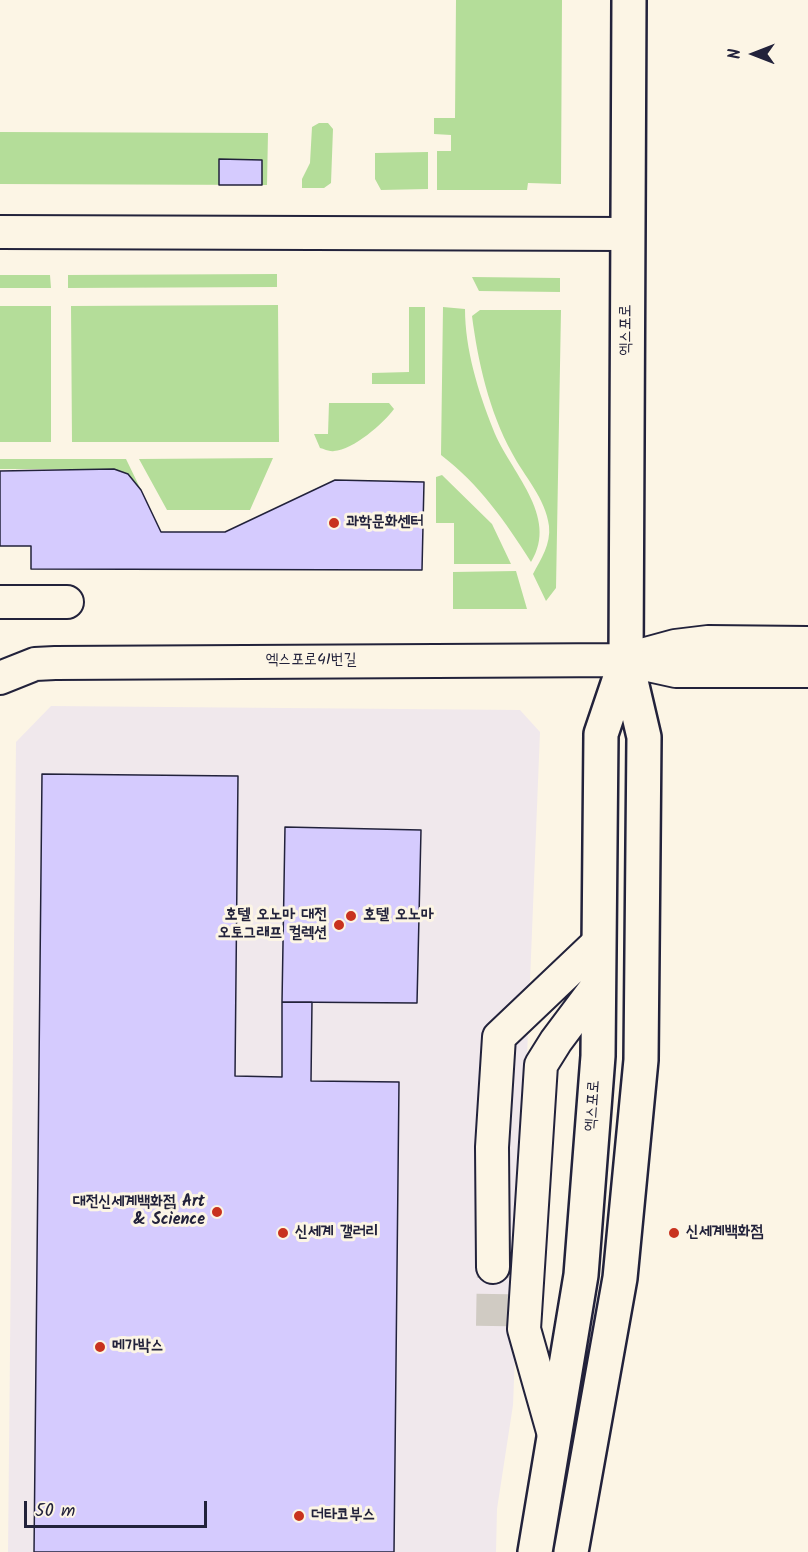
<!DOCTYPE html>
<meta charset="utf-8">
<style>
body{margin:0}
#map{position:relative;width:808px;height:1552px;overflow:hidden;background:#fcf5e5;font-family:Kalam,sans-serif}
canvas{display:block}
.north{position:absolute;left:724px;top:24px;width:60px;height:60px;-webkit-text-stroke:4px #fcf5e5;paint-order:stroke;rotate:270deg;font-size:16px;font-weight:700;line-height:24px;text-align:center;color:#22223b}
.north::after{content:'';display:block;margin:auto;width:21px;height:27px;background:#22223b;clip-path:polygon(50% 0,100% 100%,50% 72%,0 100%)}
.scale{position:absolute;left:24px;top:1501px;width:183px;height:27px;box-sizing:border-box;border:3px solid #22223b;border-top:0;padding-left:8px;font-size:18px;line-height:21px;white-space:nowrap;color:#22223b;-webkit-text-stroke:4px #fcf5e5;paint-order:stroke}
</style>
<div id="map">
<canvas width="808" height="1552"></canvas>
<div class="north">N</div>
<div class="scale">50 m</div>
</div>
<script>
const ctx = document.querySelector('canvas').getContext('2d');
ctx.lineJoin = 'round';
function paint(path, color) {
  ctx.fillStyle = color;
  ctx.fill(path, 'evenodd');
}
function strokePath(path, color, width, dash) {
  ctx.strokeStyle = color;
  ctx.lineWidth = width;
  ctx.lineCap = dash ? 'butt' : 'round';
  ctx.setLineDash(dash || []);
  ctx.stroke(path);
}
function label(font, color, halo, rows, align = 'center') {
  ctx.font = font + ' Kalam,"Poor Story",sans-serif';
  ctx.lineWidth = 6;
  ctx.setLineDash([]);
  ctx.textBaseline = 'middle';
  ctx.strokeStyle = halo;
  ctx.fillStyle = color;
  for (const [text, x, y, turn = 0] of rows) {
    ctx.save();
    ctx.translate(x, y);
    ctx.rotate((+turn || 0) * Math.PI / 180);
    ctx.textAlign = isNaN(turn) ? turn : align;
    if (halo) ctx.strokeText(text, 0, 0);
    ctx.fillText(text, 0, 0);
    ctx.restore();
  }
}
const built = new Path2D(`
 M51,706L520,710L540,732L513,1405L497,1509L496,1552H8L16,742Z`);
const green = new Path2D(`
 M456,0H562L561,184L528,183L527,190H437V151H451V135L434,134V118H455Z
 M319,123H328L333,129L331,183L324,188H302V179L310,163L312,127Z
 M0,132L268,133L267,185L0,184Z
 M428,152V189L381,190L375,179V153Z
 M277,274V287L68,288V275Z
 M0,275H50L51,288H0Z
 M472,277L560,278V292L479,291Z
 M278,305L279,442H72L71,306Z
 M0,306H51V442H0Z
 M409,307H425V384H372V373L409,372Z
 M443,307L465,309C465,349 478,391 493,429C509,471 560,516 531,562C505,521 480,485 441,455Z
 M480,310H561L556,588L546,601L533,574C541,559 551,544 549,526C546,499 524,476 512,453C489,411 478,362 472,316Z
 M329,403H389L394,409C384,423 353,450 334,451C330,452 324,449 320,448L314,434H328Z
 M273,458L250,510H167L139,459Z
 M0,459H126L141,490L128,474L114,469H0Z
 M442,475L492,524L511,564H454V523H436V477Z
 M516,571L527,609H453V572Z`);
const building = new Path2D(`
 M219,159L262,160V185H219Z
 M114,469L128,474L141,490L161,532H225L335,480L424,482L422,570L31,569V546H0V471Z
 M42,774L238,776L235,1076L282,1077V1002H312L311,1081L399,1082L394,1552H34Z
 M285,827L421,830L417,1003L282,1002Z`);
const minorTunnel = new Path2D(`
 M492,1326L493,1267`);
const minor = new Path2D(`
 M0,232L628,234
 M0,602H67
 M631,658L675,646L708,642L808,643
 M0,678L35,664L55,663L626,660L676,671H808
 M493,1267L492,1147L499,1037L598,943
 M554,1435L524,1329L541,1065L556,1041L598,985`);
const major = new Path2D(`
 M535,1552L581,1275L598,1056L601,734L626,660
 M571,1552L620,1278L641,1060L644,737L626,660L629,0`);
const markers = [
 [334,523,6,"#c8321e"],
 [351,916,6,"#c8321e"],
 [339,925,6,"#c8321e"],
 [217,1212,6,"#c8321e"],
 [283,1233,6,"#c8321e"],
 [674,1233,6,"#c8321e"],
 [100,1347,6,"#c8321e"],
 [299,1516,6,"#c8321e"]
];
const streetNames = [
 ["엑스포로",627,330,-90],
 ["엑스포로41번길",311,661],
 ["엑스포로",594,1106,-86]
];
const poiNames = [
 ["과학문화센터",346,523],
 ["호텔 오노마 대전",327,916,"right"],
 ["오토그래프 컬렉션",327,934,"right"],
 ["호텔 오노마",363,916],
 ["대전신세계백화점 Art",205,1203,"right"],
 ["& Science",205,1221,"right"],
 ["신세계 갤러리",295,1233],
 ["신세계백화점",686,1233],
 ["메가박스",112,1347],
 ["더타코부스",311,1516]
];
paint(built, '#f0e8ec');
paint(green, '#b4dd99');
paint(building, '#d5cbfe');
strokePath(building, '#22223b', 1.5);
strokePath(minorTunnel, '#d0cbc3', 32, [32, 16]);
strokePath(minor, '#22223b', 36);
strokePath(major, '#22223b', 38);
strokePath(minor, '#fcf5e5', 32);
strokePath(major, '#fcf5e5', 33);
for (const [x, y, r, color] of markers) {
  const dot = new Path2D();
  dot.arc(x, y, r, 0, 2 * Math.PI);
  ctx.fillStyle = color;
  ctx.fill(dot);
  strokePath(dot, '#fcf5e5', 2);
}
label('16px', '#22223b', '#fcf5e5', streetNames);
label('bold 16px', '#22223b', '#fcf5e5', poiNames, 'left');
</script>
